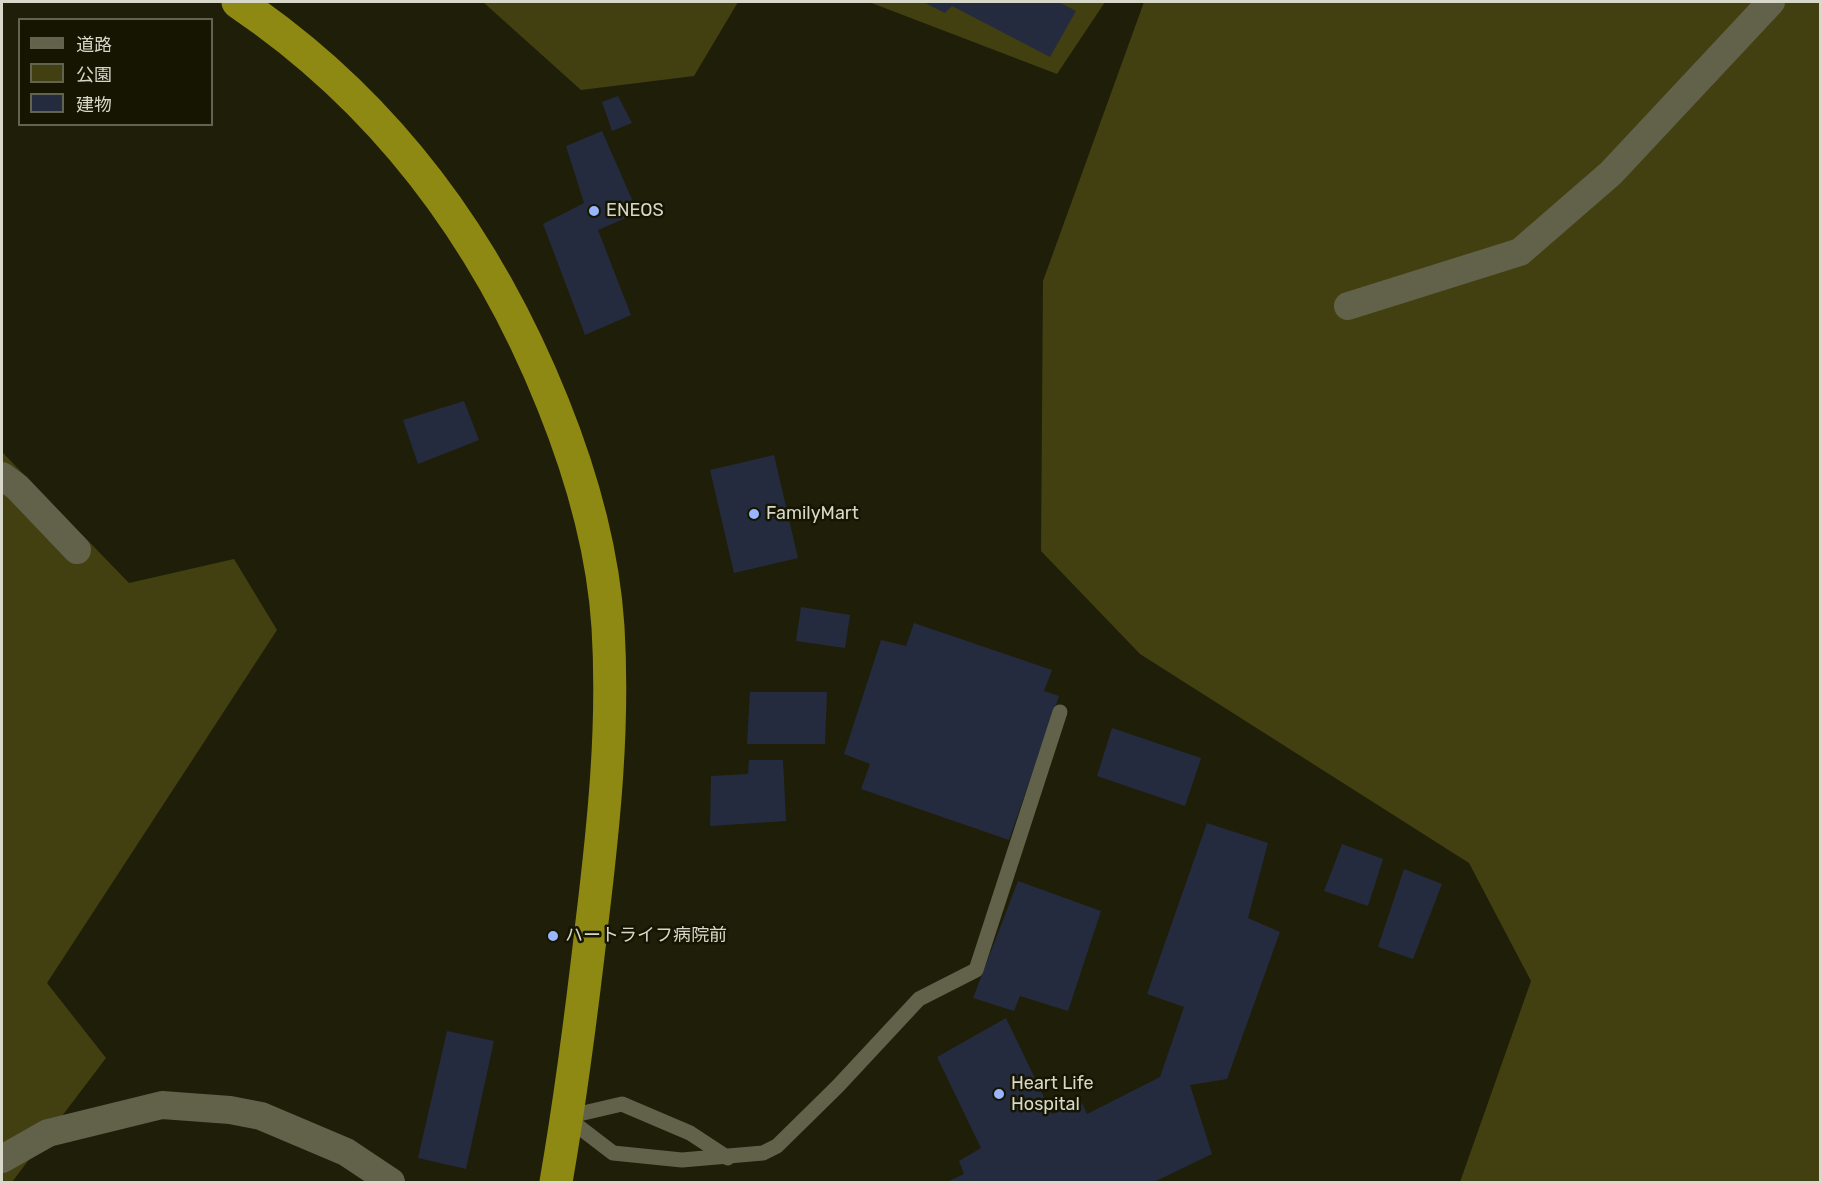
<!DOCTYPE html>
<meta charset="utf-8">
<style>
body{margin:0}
#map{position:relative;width:1822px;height:1184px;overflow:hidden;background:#1f1e09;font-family:Rubik,"Noto Sans JP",sans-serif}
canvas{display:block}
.frame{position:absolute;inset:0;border:3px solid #d7d7ca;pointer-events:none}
.legend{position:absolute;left:18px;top:18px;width:195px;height:108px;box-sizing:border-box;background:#161502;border:2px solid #636352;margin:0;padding:8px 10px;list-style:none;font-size:18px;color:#d7d7ca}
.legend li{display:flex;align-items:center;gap:12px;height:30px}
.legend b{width:30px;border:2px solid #636352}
</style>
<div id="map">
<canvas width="1822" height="1184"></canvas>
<div class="frame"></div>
<ul class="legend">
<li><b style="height:8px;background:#626149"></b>道路</li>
<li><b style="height:16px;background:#424011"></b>公園</li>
<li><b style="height:16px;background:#242b3e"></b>建物</li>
</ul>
</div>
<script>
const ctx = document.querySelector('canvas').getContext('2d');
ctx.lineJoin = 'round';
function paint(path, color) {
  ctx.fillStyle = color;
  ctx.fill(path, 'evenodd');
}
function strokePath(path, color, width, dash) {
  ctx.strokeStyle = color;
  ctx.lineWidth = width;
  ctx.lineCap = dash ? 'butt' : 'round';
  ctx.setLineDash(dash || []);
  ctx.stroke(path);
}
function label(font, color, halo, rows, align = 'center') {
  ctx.font = font + ' Rubik,"Noto Sans JP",sans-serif';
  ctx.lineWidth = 5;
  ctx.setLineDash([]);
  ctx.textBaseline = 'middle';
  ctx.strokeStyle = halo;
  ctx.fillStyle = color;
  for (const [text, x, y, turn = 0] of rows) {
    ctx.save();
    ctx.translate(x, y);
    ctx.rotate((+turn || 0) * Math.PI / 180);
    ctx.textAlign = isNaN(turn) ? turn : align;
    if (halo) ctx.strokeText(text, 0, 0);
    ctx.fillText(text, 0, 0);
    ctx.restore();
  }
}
const green = new Path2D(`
 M483,2H738L694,76L581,90Z
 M869,2H1105L1057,74Z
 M1144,2H1820V1182H1460L1531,981L1469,863L1140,654L1041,551L1043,281Z
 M2,452L129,583L234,559L277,630L47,983L106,1058L12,1182H2Z`);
const building = new Path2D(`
 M923,2H1059L1076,11L1050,57L952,6L945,13Z
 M618,96L632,123L612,131L602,102Z
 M602,131L638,213L598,230L631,315L585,335L543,224L584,203L566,146Z
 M464,401L479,440L418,464L403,420Z
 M774,455L798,558L734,573L710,470Z
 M801,607L850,615L845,648L796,641Z
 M914,623L1052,670L1044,691L1059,696L1009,840L861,789L870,764L844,754L881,640L906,646Z
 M750,692H827L825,744H747Z
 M1112,728L1201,758L1185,806L1097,776Z
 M749,760H783L786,821L710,826L711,776L748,774Z
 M1207,823L1268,843L1248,918L1280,932L1227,1079L1190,1085L1212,1154L1154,1182H947L964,1174L959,1161L981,1148L937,1057L1006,1018L1052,1114L1082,1103L1087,1114L1160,1077L1184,1007L1147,994Z
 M1342,844L1383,859L1368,906L1324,891Z
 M1404,869L1442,884L1413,959L1378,947Z
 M1018,881L1101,911L1068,1011L1020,996L1014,1011L973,998Z
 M447,1031L494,1041L466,1169L418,1158Z`);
const lane = new Path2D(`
 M566,1117L613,1153L682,1160L763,1153L777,1146L838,1086L919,999L976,970L1060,712
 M566,1117L622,1104L690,1133L728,1158`);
const street = new Path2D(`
 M1348,306L1520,252L1611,173L1771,2
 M2,476L17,487L77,550
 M2,1159L48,1133L162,1105L230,1110L261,1116L346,1152L391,1182`);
const highway = new Path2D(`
 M238,2C386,102 487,239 553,404C582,476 603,549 608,627C614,726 604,823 592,922C582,1009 571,1096 556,1182`);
const markers = [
 [594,211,6,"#98b5fd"],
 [754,514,6,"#98b5fd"],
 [553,936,6,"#98b5fd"],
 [999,1094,6,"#98b5fd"]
];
const poiNames = [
 ["ENEOS",606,211],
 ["FamilyMart",766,514],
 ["ハートライフ病院前",565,936],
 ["Heart Life",1011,1084],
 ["Hospital",1011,1105]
];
paint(green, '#424011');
paint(building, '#242b3e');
strokePath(lane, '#626149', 15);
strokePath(street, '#626149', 28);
strokePath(highway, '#8e8912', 33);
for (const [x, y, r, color] of markers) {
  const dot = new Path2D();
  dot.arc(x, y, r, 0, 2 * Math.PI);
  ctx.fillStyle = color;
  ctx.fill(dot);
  strokePath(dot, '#161502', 2);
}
label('18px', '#d7d7ca', '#161502', poiNames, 'left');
</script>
